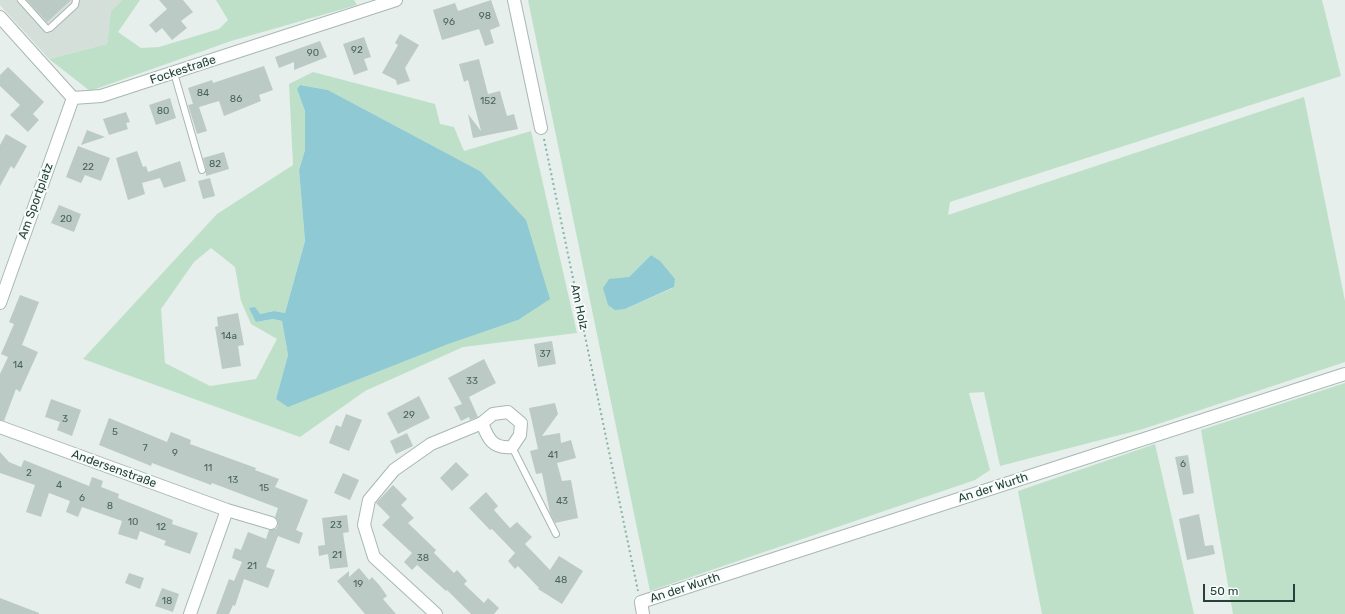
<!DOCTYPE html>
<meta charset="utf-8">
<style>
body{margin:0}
#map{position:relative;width:1345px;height:614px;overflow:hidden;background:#e6efeb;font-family:Rubik,sans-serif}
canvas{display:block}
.scale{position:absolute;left:1203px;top:584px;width:92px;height:18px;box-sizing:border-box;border:2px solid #24423a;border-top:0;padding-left:5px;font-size:12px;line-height:14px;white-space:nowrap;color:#24423a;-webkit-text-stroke:3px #f7fbf9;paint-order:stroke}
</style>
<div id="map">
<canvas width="1345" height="614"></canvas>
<div class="scale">50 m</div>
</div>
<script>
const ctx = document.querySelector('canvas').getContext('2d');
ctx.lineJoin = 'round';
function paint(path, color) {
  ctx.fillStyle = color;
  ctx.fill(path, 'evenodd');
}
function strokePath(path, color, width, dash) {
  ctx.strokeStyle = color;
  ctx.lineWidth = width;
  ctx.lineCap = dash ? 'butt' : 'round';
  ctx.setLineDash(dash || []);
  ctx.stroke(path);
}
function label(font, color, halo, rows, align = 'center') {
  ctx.font = font + ' Rubik,sans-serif';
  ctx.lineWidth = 4;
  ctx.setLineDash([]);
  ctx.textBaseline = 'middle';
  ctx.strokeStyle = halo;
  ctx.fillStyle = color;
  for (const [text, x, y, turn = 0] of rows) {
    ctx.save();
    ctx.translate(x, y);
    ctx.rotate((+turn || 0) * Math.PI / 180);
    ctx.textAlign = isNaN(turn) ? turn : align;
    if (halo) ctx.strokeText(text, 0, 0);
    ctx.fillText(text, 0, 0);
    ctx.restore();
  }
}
const built = new Path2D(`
 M0,0H122L111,11L107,44L49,59L0,5Z`);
const green = new Path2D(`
 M122,0H140L118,32L141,48L159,47L219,29L228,20L216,0H354L357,5L231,41L90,91L49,59L107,44L111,11Z
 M528,0H1322L1341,76L950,202L948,215L1304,97L1345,301V362L1143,429L1000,466L984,392L969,393L990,470L975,480L650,591ZM651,255L675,279L673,288L625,309L629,277Z
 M313,72L435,104L440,124L454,127L464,151L531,131L577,333L463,347L365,391L300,437L83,359L217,214L293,165L289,84ZM300,85L328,90L480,171L518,320L276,399L288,355L282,321L273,319L256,322L255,308L260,314L274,311L285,313L305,241L299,170L305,150V111L297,89ZM211,248L235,267L241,301L251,324L277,339L256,379L210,386L165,363L161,309L194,262Z
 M1345,383V614H1233L1201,430Z
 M1155,444L1194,614H1042L1018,491Z`);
const water = new Path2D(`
 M300,85L328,90L480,171L526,220L550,299L518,320L448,344L288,407L276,399L288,355L282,321L273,319L256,322L249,308L255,307L260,314L274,311L285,313L305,241L299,170L305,150V111L297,89Z
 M651,255L660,261L675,279L674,287L625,309L615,310L608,305L603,288L609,279L629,277Z`);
const building = new Path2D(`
 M27,0H71L47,22Z
 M159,0H183L193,12L181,21L187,28L172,40L162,28L156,33L149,25L167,9Z
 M491,0L500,26L490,30L494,43L485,46L479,29L442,40L433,10L455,3L458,11Z
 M400,34L419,45L405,68L410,81L397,85L396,80L382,73L398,45L395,43Z
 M364,37L371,57L364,59L368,70L354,75L343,44Z
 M320,41L327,57L294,70V62L279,68L275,57Z
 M479,59L488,94L500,91L507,116L514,114L518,129L473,138L468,114L481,131L468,80L464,82L459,64Z
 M264,66L273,90L259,95L261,101L224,116L219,101L199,107L207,131L197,134L188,105L193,104L188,88L212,80L213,83Z
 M8,67L44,102L33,114L39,120L28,132L10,115L20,105L0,86V75Z
 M170,98L176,118L156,125L149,105Z
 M126,112L130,122L126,123L128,129L109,135L103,119Z
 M87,130L105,137L81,145Z
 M6,134L27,146L14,169L11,166L0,186V145Z
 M78,146L110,158L101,181L85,175L81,183L66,177Z
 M137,151L143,167L146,166L148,172L180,161L186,181L164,188L160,178L142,183L145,194L128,200L116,158Z
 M224,152L229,169L206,176V169L203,158Z
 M210,178L215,196L203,199L198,181Z
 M59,205L81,214L74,232L51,223Z
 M20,295L39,302L22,345L38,352L20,392L16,389L4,421L0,420V374L8,357L1,354L14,324L9,322Z
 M238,313L244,345L238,346L241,366L222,369L215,327L218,326L217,317Z
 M552,341L556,364L538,367L534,344Z
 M484,359L496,383L469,397L478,417L470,420L469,417L461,421L454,407L462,404L448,378Z
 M419,396L430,418L398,434L387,413Z
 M51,399L81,410L72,436L57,430L60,422L45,417Z
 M555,403L558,414L542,436L560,433L561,443L571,440L576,458L557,463L562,481L571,480L578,518L555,523L550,513L542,473L536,474L530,451L538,449L529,408Z
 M346,414L362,420L349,451L329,443L336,425L341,427Z
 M109,418L167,442L171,432L191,440L190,444L256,468L255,470L279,479L275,487L308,500L296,530L303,533L299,544L278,536L266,567L275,570L268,588L244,579L235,606L233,605L229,614H216L229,579L234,581L242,562L232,558L235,548L241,550L248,532L266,539L269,530L276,529L278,525V521L275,517L278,508L212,483L211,485L152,463L151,466L99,445Z
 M407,433L413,446L396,454L390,441Z
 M0,452L9,462L21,467L24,460L89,486L92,477L103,481L101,487L119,494L118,498L173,520L172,524L198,533L190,554L164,545L166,541L140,531L137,540L118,534L122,521L82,507L78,517L66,512L70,501L49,493L41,517L26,512L35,485L0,473Z
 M1188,455L1194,493L1183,495L1175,457Z
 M456,462L469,475L452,491L440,478Z
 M343,473L359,480L350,500L334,493Z
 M393,485L407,499L401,505L414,518L408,523L436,550L434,553L454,573L457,570L467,581L464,584L484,603L488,598L499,608L494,614H471L447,590L446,591L417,565L412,570L404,562L412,553L382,525L390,517L376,503Z
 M486,492L498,506L494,510L510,528L517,522L532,537L525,544L550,570L559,556L583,571L562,604L538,589L539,588L518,566L515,569L508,561L515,553L492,529L490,530L469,508Z
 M1199,514L1205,546L1213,545L1215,554L1187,560L1179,519Z
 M347,515L349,532L343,533L348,567L330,569L328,554L319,556L318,546L325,545L322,518Z
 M359,568L369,580L372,577L380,586L387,596L383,599L396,614H365L337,581L349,571V577Z
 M129,573L144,578L140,589L125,583Z
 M162,588L179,594L173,612L155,606Z
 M0,598L39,613V614H0Z`);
const path = new Path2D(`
 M544,139L638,591`);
const lane = new Path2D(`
 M21,0L47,29L50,28L75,5L76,0
 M174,73L202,170
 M512,447L556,534`);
const street = new Path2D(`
 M514,0L541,128
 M0,17L73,98
 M73,98L101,96L396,0
 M0,303L73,98
 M0,427L227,510L190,614
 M227,510L271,523
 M436,614L374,557L364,525L369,500L394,470L431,444L482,423L493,414L508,412L521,423L520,435L512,447C493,449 488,439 482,423
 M643,614L641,602L1345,374`);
const numberNames = [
 ["98",485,16],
 ["96",449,22],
 ["92",357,50],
 ["90",313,53],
 ["84",203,93],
 ["86",236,99],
 ["152",488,101],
 ["80",163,111],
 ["82",215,164],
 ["22",88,167],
 ["20",66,219],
 ["14a",229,336],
 ["37",545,354],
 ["14",18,365],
 ["33",472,381],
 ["29",409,415],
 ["3",65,419],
 ["5",115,432],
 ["7",145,448],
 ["9",175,453],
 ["41",553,455],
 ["6",1183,464],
 ["11",208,468],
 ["2",29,473],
 ["13",233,480],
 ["4",59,485],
 ["15",264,488],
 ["6",82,498],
 ["43",562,501],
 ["8",110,506],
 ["10",133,522],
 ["23",336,525],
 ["12",161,527],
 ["21",337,555],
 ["38",423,558],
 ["21",252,566],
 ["48",561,580],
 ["19",358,584],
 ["18",167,601]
];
const streetNames = [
 ["Fockestraße",183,70,-18],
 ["Am Sportplatz",36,201,-70],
 ["Am Holz",579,307,78],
 ["Andersenstraße",114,469,20],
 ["An der Wurth",993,488,-18],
 ["An der Wurth",685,588,-18]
];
paint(built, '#d4dfda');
paint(green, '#bfe0c8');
paint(water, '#8ec9d4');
paint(building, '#bbcac4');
strokePath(lane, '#a8b8b2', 8);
strokePath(street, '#a8b8b2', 14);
strokePath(path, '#86b3a5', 2, [2, 3]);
strokePath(lane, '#fff', 6);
strokePath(street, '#fff', 12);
label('10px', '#4a645c', null, numberNames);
label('12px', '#24423a', '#f7fbf9', streetNames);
</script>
